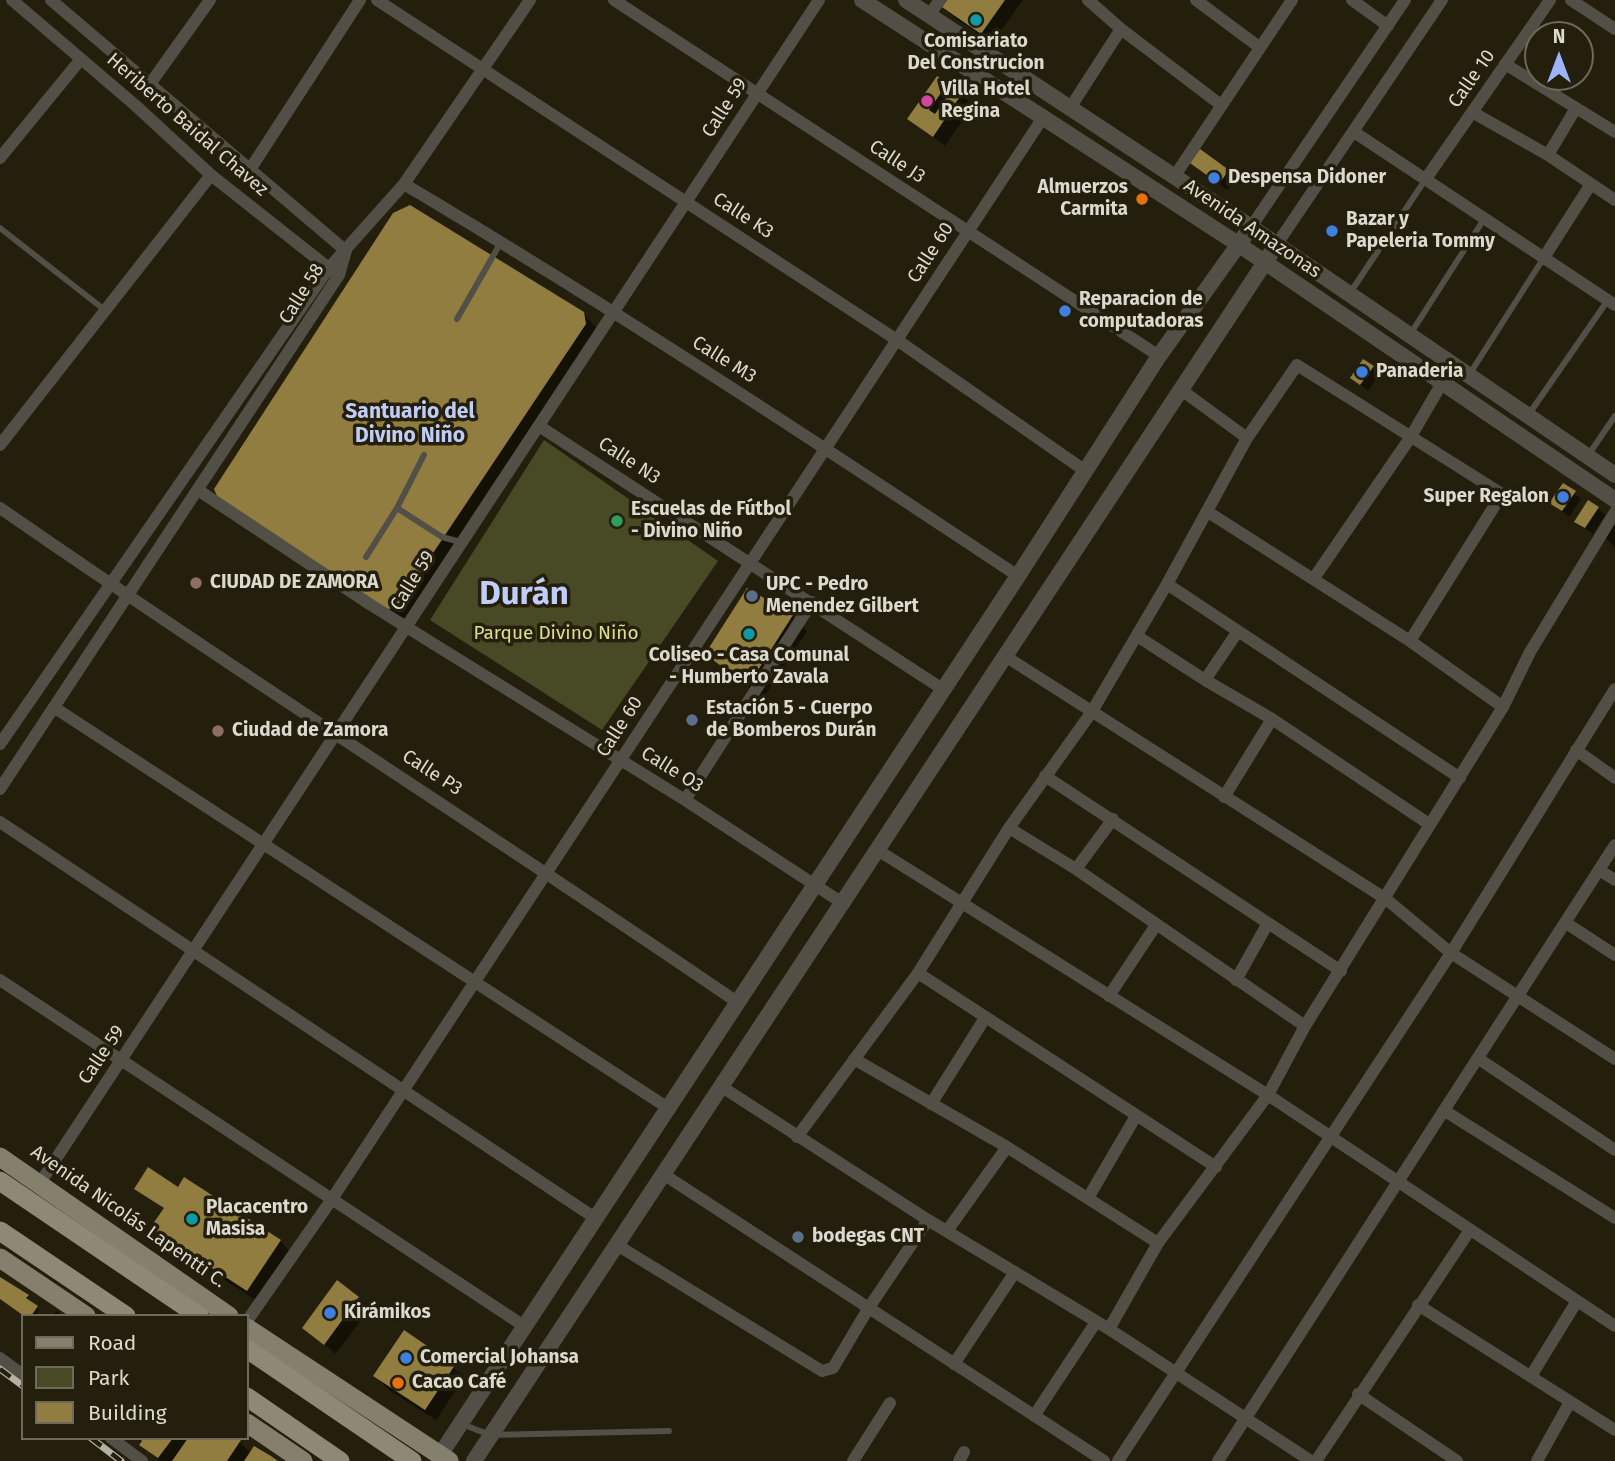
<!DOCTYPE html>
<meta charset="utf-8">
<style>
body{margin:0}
#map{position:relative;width:1615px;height:1461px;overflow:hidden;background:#241e0d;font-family:"Fira Sans",sans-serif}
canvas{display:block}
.legend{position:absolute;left:21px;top:1314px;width:228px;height:126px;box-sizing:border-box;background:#241e0d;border:2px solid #6e695a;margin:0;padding:9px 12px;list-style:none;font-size:21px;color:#dcd9ce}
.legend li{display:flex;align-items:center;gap:14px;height:35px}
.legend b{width:35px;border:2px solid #6e695a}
.north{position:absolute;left:1524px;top:21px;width:70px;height:70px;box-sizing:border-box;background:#241e0d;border:2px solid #6e695a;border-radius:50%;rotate:0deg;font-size:19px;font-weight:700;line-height:28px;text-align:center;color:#dcd9ce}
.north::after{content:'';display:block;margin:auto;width:24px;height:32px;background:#9db4fd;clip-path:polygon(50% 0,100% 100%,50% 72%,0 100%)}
</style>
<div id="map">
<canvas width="1615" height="1461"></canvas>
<ul class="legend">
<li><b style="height:9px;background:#857f6e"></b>Road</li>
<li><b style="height:19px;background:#474a24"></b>Park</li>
<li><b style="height:19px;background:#917d40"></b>Building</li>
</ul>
<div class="north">N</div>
</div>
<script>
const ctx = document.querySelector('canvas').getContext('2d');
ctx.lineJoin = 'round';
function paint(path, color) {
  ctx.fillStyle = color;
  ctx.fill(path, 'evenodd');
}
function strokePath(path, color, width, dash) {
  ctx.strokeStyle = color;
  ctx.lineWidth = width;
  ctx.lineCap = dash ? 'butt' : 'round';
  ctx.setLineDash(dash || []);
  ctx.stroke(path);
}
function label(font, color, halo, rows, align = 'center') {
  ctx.font = font + ' "Fira Sans",sans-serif';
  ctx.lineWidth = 7;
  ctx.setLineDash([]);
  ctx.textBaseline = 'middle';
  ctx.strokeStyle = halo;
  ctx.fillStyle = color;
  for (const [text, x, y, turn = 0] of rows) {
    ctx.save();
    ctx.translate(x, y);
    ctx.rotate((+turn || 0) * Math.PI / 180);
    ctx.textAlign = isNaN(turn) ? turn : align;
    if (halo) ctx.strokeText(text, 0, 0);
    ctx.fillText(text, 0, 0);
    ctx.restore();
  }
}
const green = new Path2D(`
 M544,440L718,561L602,730L430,620Z`);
const shadow = new Path2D(`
 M949,0H1023L992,43L955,18L944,7Z
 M947,84L973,105L945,146L910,119Z
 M1200,152L1235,178L1227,190L1192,163Z
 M582,313L598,329L412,622L401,624L216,489Z
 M1373,367L1380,374L1368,391L1352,378Z
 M1574,493L1581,499L1569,517L1552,503Z
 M1598,508L1605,515L1593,534L1577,522Z
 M1615,521V547L1604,537Z
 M763,598L792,616L807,631L763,699L707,653Z
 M136,1188H177L280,1241L294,1256L262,1304L167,1243L153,1228L165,1209Z
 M0,1278L34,1303L39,1310L36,1316H24L0,1298Z
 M358,1298L369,1309L336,1354L304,1328Z
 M56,1311L64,1316H53Z
 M404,1332L465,1377L436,1420L389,1390L375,1376Z
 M137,1438H235L251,1453L275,1461H160Z`);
const building = new Path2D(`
 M947,0H1005L981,34L942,7Z
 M937,76L948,83L929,110L935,114L954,86L963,92L933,137L907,119Z
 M1200,149L1229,170L1219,184L1190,163Z
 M410,205L584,312L586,324L397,607L384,610L219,501L214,489L393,213Z
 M1363,359L1374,366L1360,385L1350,378Z
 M1563,483L1576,491L1562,511L1549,503Z
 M1588,500L1599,507L1585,528L1574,522Z
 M747,588L793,615L748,686L705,654Z
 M148,1167L178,1187L184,1177L281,1240L247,1291L150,1228L164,1208L134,1189Z
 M0,1277L29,1295L26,1298L38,1306L31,1316H24L0,1299Z
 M337,1280L359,1297L324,1345L302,1328Z
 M404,1330L455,1365L425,1410L373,1376Z
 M139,1438H173L158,1458L139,1445L142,1441Z
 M188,1438H238L241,1440L227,1461H172Z
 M254,1446L271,1456L278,1461H244Z`);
const service = new Path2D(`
 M0,228L106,311
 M1350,293L1425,180
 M457,319L501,242
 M1411,333L1484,219
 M1469,375L1543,259
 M1529,414L1608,300
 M1589,454L1615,416
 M424,455L397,508L442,537L460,542
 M366,557L397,508
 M462,1424L490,1435L669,1431`);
const minor = new Path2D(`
 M12,0L135,105L211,175L335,273
 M51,0L346,251
 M377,0L897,340L1084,470
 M614,0L1159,356
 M1088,0L1121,29
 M1196,0L1259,47
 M1352,0L1388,26
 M1571,0L1615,29
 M929,15L940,0
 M1505,64L1615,132
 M150,84L210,0
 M1070,108L1121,29L1221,105
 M1472,112L1548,155L1615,200
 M1354,132L1615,305
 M1548,155L1576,108
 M0,158L81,59
 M249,171L360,0
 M1174,177L1292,0
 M1425,180L1550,0
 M404,184C613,308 816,442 1018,576
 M1251,227L1405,0
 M1277,244L1442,0
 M1543,259L1591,184
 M1180,389L1247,438
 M539,426L944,690
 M0,445L211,175
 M198,490L371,605L685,800L844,904
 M0,508C243,677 493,835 737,1002
 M1314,578L1410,438L1442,383
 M1167,584L1460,778
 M1137,636L1205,680L1238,631
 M1410,641L1503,707
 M1005,656L1386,899L1451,953L1615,1059
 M1205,680L1272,719L1224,797
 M55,708L668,1108
 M1272,719L1429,824
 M0,744L328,269L404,184L530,0
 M1576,750L1615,778
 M1045,776L1268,923L1236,980
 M0,789L339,275L345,254
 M685,800L812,602
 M1113,819L1076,869L1305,1026
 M0,822L595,1218
 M1009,828L1076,869
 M879,851L1268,1095L1615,1326
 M1599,870L1615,880
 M1268,923L1341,971
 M1566,923L1615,955
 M918,973L1216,1167
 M0,980L524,1326
 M1109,996L1156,925
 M854,1059L1007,1147L1158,1243
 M1479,1059L1615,1150
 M722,1087L928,1220L1109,1329L1311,1461
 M931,1104L985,1018
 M1445,1111L1615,1218
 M797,1137L918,973L1009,828L1091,713L1167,584L1247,438L1297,365L1502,494L1410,641L1208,512
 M663,1174L1104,1461
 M40,1183L819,0
 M1088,1198L1136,1116
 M947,1231L1007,1147
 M617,1245L822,1371L833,1368L868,1309L928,1220
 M1418,1305L1615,1430
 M247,1321L332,1199L1044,116
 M1109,1329L1158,1243L1268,1095L1305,1026L1503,707L1530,652L1615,512
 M0,1358L23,1375
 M954,1364L1015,1272
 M1531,1376L1577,1301
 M1358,1394L1457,1461
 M1034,1416L1096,1322
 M111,1438L142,1461
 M853,1461L890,1403
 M959,1461L964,1452
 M1118,1461L1451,953L1615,689
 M1218,1461L1615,845
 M1316,1461L1470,1230
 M1537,1461L1570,1402`);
const tertiary = new Path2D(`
 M862,0L1238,244L1615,500
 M906,0L1251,227L1615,475
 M440,1455L1018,576L1159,356L1251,227
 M474,1461L1277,244`);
const primary = new Path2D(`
 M0,1157L229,1316
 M0,1258L86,1316
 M247,1328L449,1461
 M247,1423L303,1461`);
const trunk = new Path2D(`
 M0,1181L199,1316
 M0,1231L126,1316
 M247,1349L412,1461
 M247,1397L340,1461`);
const rail = new Path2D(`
 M0,1369L23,1386
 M91,1438L121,1461`);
const markers = [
 [976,20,7,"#0f9aa8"],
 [927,101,7,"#d1479c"],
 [1214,178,7,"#3f7fe0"],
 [1142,199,7,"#e8710a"],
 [1332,231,7,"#3f7fe0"],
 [1065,311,7,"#3f7fe0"],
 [1362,372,7,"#3f7fe0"],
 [1563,497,7,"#3f7fe0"],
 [617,521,7,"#2e9e5b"],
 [196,583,7,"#8d6e63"],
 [752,596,7,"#5c6f8a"],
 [749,634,7,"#0f9aa8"],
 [692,720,7,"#5c6f8a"],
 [218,731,7,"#8d6e63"],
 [192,1219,7,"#0f9aa8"],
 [798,1237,7,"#5c6f8a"],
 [330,1313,7,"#3f7fe0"],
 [406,1358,7,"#3f7fe0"],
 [398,1383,7,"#e8710a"]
];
const poiNames = [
 ["Comisariato",976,42,"center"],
 ["Del Construcion",976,64,"center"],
 ["Villa Hotel",941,90],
 ["Regina",941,112],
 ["Despensa Didoner",1228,178],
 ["Almuerzos",1128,188,"right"],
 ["Carmita",1128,210,"right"],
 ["Bazar y",1346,220],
 ["Papeleria Tommy",1346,242],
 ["Reparacion de",1079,300],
 ["computadoras",1079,322],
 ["Panaderia",1376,372],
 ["Super Regalon",1549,497,"right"],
 ["Escuelas de Fútbol",631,510],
 ["- Divino Niño",631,532],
 ["CIUDAD DE ZAMORA",210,583],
 ["UPC - Pedro",766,585],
 ["Menendez Gilbert",766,607],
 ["Coliseo - Casa Comunal",749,656,"center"],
 ["- Humberto Zavala",749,678,"center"],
 ["Estación 5 - Cuerpo",706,709],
 ["de Bomberos Durán",706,731],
 ["Ciudad de Zamora",232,731],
 ["Placacentro",206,1208],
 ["Masisa",206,1230],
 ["bodegas CNT",812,1237],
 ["Kirámikos",344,1313],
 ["Comercial Johansa",420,1358],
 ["Cacao Café",412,1383]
];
const streetNames = [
 ["Calle 10",1472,79,-55],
 ["Calle 59",725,108,-57],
 ["Heriberto Baidal Chavez",187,125,41],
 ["Calle J3",897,162,33],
 ["Calle K3",743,216,33],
 ["Avenida Amazonas",1252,229,34],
 ["Calle 60",931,253,-57],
 ["Calle 58",302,294,-58],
 ["Calle M3",724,360,32],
 ["Calle N3",629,461,33],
 ["Calle 59",413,581,-58],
 ["Calle 60",620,727,-57],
 ["Calle O3",672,770,32],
 ["Calle P3",432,773,33],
 ["Calle 59",102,1055,-56],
 ["Avenida Nicolás Lapentti C.",128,1217,35]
];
const parkNames = [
 ["Parque Divino Niño",556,634]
];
const neighbourhoodNames = [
 ["Santuario del",410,412],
 ["Divino Niño",410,436]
];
const townNames = [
 ["Durán",524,595]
];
paint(green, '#474a24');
paint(shadow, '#0007');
paint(building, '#917d40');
strokePath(service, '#524f47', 6);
strokePath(minor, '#524f47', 12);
strokePath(tertiary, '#524f47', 16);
strokePath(primary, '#857f6e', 19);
strokePath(trunk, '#908876', 19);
strokePath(rail, '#b4b0a4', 7);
strokePath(rail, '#241e0d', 4.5, [13]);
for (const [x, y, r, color] of markers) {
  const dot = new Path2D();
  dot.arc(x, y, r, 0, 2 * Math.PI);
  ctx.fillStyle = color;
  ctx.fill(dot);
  strokePath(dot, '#241e0d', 2.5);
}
label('bold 19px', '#dcd9ce', '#241e0d', poiNames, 'left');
label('19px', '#dcd9ce', '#241e0d', streetNames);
label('19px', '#d9e186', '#241e0d', parkNames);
label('bold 21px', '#c0cef7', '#241e0d', neighbourhoodNames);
label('bold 33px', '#c0cef7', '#241e0d', townNames);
</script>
